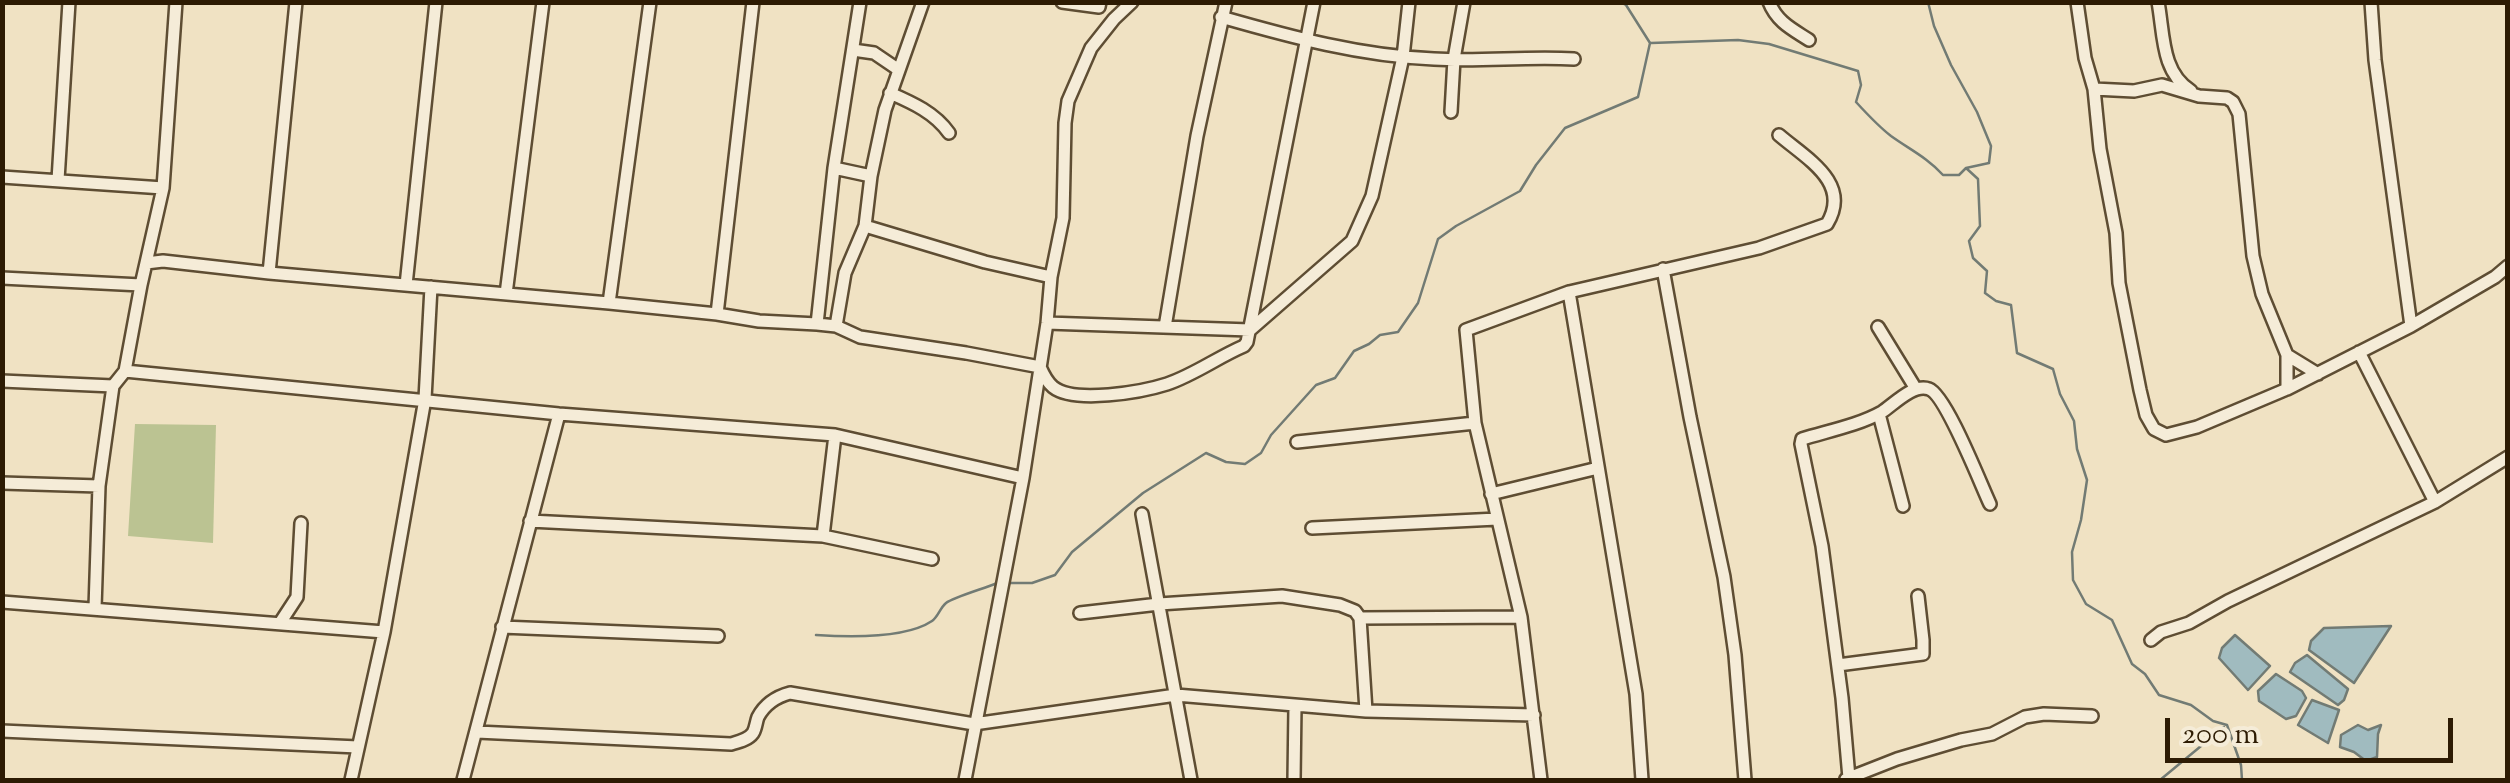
<!DOCTYPE html>
<style>
body{margin:0}
#map{position:relative;width:2510px;height:783px;overflow:hidden;background:#f0e2c3;font-family:"Sorts Mill Goudy",serif}
canvas{display:block}
.frame{position:absolute;inset:0;border:5px solid #2d1b03;pointer-events:none}
.scale{position:absolute;left:2165px;top:718px;width:288px;height:45px;box-sizing:border-box;border:5px solid #2d1b03;border-top:0;padding-left:12px;font-size:30px;line-height:35px;white-space:nowrap;color:#2d1b03;-webkit-text-stroke:8px #f5ecd8;paint-order:stroke}
</style>
<div id="map">
<canvas width="2510" height="783"></canvas>
<div class="frame"></div>
<div class="scale">200 m</div>
</div>
<script>
const ctx = document.querySelector('canvas').getContext('2d');
ctx.lineJoin = 'round';
function paint(path, color) {
  ctx.fillStyle = color;
  ctx.fill(path, 'evenodd');
}
function strokePath(path, color, width, dash) {
  ctx.strokeStyle = color;
  ctx.lineWidth = width;
  ctx.lineCap = dash ? 'butt' : 'round';
  ctx.setLineDash(dash || []);
  ctx.stroke(path);
}
const green = new Path2D(`
 M135,424L216,425L213,543L128,536Z`);
const water = new Path2D(`
 M2391,626L2354,683L2309,650L2311,641L2324,628Z
 M2235,635L2270,666L2248,690L2219,658L2222,648Z
 M2307,655L2348,689L2344,700L2338,705L2290,672L2295,663Z
 M2276,674L2302,691L2306,698L2296,716L2286,719L2259,701L2258,691Z
 M2312,700L2339,710L2328,743L2298,725Z
 M2358,725L2368,730L2381,725L2378,734L2377,757L2366,761L2354,752L2340,747L2341,735Z`);
const stream = new Path2D(`
 M1651,43L1738,40L1769,44L1858,71L1861,85L1856,102C1867,114 1878,126 1891,136C1909,149 1928,158 1943,175H1959L1966,168L1989,163L1991,146L1977,112L1951,65L1934,26L1928,2
 M1966,168L1978,179L1980,226L1969,241L1973,258L1987,271L1985,293L1996,301L2011,305L2017,353L2053,369L2060,394L2074,421L2077,449L2087,480L2081,520L2072,552L2073,580L2086,604L2112,620L2132,664L2145,674L2159,695L2191,705L2213,721L2227,725L2241,765L2242,780
 M1005,583H1032L1055,575L1072,552L1143,493L1206,453L1226,462L1245,464L1261,453L1271,435L1316,385L1335,378L1354,351L1369,344L1380,335L1398,332L1418,303L1438,239L1456,226L1520,191L1536,165L1565,128L1638,97L1650,43L1626,5L1620,2
 M816,635C847,637 905,639 932,621C938,617 940,608 946,603C954,597 986,588 997,583
 M2160,780L2224,727`);
const minor = new Path2D(`
 M1062,2L1099,7L1100,2
 M1769,2C1777,22 1792,29 1809,40
 M2077,2L2085,58L2094,89L2100,149L2116,233L2119,283L2140,390L2146,415L2154,429L2166,435L2197,427L2287,389L2411,326L2495,277L2508,266
 M2158,2C2164,34 2161,72 2191,91
 M2371,2L2375,60L2411,326
 M1221,17C1291,37 1361,56 1434,59C1481,62 1527,56 1574,59
 M853,50L874,53L899,70
 M2094,89L2134,91L2162,85L2199,96L2227,98L2233,102L2239,114L2253,256L2262,294L2287,355V389
 M890,93C913,103 935,113 949,133
 M1451,112L1454,59L1464,2
 M834,168L871,176L865,226
 M871,176L885,110L923,2
 M2,177L163,188
 M58,180L69,2
 M146,263L163,261L269,273L609,303L717,314L759,321L817,324L836,326L860,337L966,353L1040,367C1043,374 1047,382 1053,387C1074,404 1142,392 1167,384C1194,375 1218,357 1244,346L1247,342L1314,2
 M1663,269L1690,417L1724,577L1735,655L1745,780
 M269,273L296,2
 M2,278L141,285
 M406,285L436,2
 M1569,292L1636,694L1642,780
 M506,294L543,2
 M609,303L650,2
 M717,314L753,2
 M1047,323L1250,330L1352,241L1372,196L1403,57L1409,2
 M817,324L834,168L860,2
 M836,326L845,273L865,226L985,262L1051,277
 M1165,327L1197,136L1226,2
 M1878,327L1916,389
 M2359,352L2435,502
 M2287,355L2318,374
 M125,371L559,414L835,435L1023,478
 M2,381L113,386
 M1879,414L1903,506
 M1297,442L1475,423
 M2,483L99,486
 M1491,494L1598,468
 M1142,514L1191,780
 M530,521L823,536L932,559
 M1312,528L1497,519
 M823,536L835,435
 M2,602L384,632
 M95,608L99,486L113,386L125,371L141,285L163,188L176,2
 M1080,613L1159,604L1282,596L1340,605L1355,611L1360,618L1366,711
 M1360,618L1521,617
 M280,623L297,597L301,523
 M502,627L718,636
 M2151,640L2161,632L2189,623L2228,601L2435,502L2508,457
 M1838,665L1923,654V640L1918,596
 M2,731L358,747
 M477,732L731,744C738,742 748,740 753,733C756,728 756,722 758,717C765,704 775,697 790,693L974,724L1176,695L1366,711L1534,715
 M1849,778L1842,698L1822,546L1801,444L1802,439C1828,431 1859,425 1882,412C1894,404 1914,383 1929,389C1946,395 1981,485 1990,504
 M1846,779L1897,759L1961,740L1992,734L2025,717L2044,714L2092,716
 M351,780L384,632L425,399L431,287
 M463,780L559,414
 M965,780L1023,478L1047,323L1051,277L1063,218L1065,123L1068,101L1091,48L1114,19L1132,2
 M1294,780L1295,706
 M1541,780L1521,617L1475,423L1466,330L1569,292L1759,248L1827,224C1852,183 1807,159 1779,135`);
paint(green, '#bbc392');
paint(water, '#a0bbbf');
strokePath(water, '#727b74', 2.5);
strokePath(stream, '#727b74', 2.5);
strokePath(minor, '#5e4d33', 16);
strokePath(minor, '#f5ecd8', 11);
</script>
